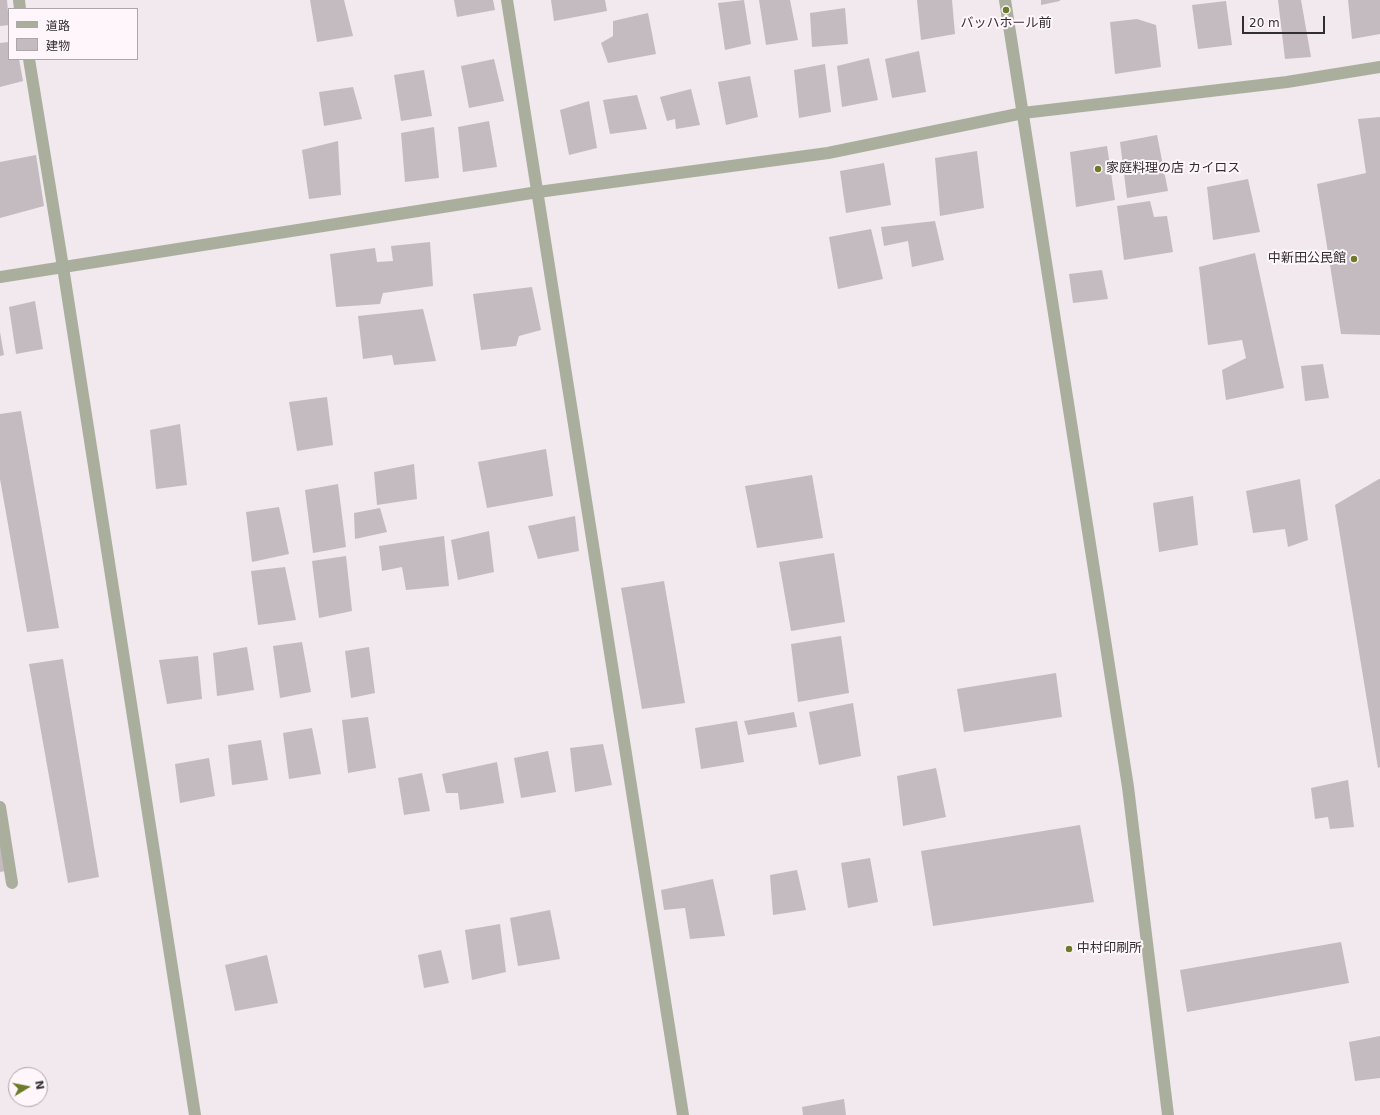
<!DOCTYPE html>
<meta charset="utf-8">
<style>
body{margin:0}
#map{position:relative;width:1380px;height:1115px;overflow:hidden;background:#f1e9ed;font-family:"DejaVu Sans","Noto Sans JP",sans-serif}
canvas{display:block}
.legend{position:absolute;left:8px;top:8px;width:130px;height:52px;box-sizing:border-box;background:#fff6fb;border:1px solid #ada6aa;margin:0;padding:5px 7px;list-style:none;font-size:12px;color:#312e30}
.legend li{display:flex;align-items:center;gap:8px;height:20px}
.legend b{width:20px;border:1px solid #ada6aa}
.north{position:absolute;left:8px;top:1067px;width:40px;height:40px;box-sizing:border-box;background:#fff6fb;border:1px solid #ada6aa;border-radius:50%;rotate:80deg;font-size:11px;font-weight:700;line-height:16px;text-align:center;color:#312e30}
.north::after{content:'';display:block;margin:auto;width:14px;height:18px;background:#6d7b28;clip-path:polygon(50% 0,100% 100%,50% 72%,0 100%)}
.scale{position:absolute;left:1242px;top:16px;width:83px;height:18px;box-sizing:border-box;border:2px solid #312e30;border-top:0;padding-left:5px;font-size:12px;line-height:14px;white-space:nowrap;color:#312e30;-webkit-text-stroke:3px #fff6fb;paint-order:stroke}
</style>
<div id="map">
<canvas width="1380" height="1115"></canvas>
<ul class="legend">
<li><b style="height:5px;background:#aaaf9d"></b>道路</li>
<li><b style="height:11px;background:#c3bbbf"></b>建物</li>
</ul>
<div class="north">N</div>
<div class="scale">20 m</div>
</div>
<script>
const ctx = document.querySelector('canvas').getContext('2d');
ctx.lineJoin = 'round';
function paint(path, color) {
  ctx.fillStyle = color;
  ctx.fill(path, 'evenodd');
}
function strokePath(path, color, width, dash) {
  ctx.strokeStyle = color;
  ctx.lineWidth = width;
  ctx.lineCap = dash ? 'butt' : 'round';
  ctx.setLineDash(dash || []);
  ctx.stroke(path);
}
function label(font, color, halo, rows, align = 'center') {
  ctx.font = font + ' "DejaVu Sans","Noto Sans JP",sans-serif';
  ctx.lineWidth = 4;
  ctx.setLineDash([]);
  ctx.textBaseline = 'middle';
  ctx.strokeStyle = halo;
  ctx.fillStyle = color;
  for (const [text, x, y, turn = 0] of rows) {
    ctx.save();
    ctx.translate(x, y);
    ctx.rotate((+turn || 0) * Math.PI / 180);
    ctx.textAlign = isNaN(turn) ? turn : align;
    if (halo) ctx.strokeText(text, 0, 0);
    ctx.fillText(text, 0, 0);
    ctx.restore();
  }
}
const building = new Path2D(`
 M0,0H7L9,25L0,26Z
 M310,0H344L353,36L317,42Z
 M454,0H493L495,10L457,17Z
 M551,0H605L607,11L554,21Z
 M744,0L751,44L725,50L718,3Z
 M759,0H790L798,40L766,45Z
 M917,0H952L955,34L921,40Z
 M1041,0H1060V1L1041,5Z
 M1278,0H1301L1311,57L1285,59Z
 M1348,0H1380V34L1352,39Z
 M1226,1L1232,45L1198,49L1192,5Z
 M845,8L848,44L812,47L810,13Z
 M648,13L656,54L608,63L601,43L613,36V21Z
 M1137,19L1156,25L1161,67L1115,74L1110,22Z
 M9,42V59H19L23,81L0,87V43Z
 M919,51L926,92L892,98L885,59Z
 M869,58L878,100L842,107L837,66Z
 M494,59L504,101L469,108L461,66Z
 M825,64L831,112L799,118L794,70Z
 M424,70L432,116L401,121L394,75Z
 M750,76L758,117L726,125L718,82Z
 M353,87L362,119L324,126L319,92Z
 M691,89L700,125L676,129L675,119L667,121L660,97Z
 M637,95L647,129L610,134L603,100Z
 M589,101L597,148L569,155L560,110Z
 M1380,117V335L1341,334L1317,184L1366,173L1358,119Z
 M489,121L497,167L463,172L458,127Z
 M434,127L439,178L405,182L401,133Z
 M1157,135L1168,191L1127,198L1120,142Z
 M338,141L341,195L309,199L302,150Z
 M1107,146L1115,200L1076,207L1070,152Z
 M977,151L984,208L940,216L935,158Z
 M36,155L44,206L0,218V162Z
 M884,163L891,205L846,213L840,171Z
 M1248,179L1260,232L1213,240L1207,187Z
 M1150,201L1154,217L1167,216L1173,252L1124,260L1117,206Z
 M935,221L944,260L912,267L908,241L884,246L881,227Z
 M871,229L883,279L838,289L829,237Z
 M430,242L433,286L383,293L380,304L336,307L330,254L375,248L377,262L393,261L391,246Z
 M1255,253L1284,388L1226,400L1222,370L1246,358L1242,340L1208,345L1199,267Z
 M1102,270L1108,299L1073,303L1069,274Z
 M532,287L541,330L519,336L516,346L481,350L473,294Z
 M35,301L43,349L16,354L9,307Z
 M423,309L436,361L394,365L392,355L363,359L358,316Z
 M0,332L4,355L0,356Z
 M1323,364L1329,398L1305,401L1301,366Z
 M327,397L333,445L297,451L289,402Z
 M21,411L59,628L27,632L0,479V414Z
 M180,424L187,485L156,489L150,430Z
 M546,449L553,496L487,508L478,462Z
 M414,464L417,499L377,505L374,472Z
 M812,475L823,538L757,548L745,486Z
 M1300,479L1308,540L1288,547L1285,529L1253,533L1246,491Z
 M1379,479H1380V767L1378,768L1335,505Z
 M338,484L346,547L313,553L305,490Z
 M1193,496L1198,545L1159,552L1153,503Z
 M279,507L289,554L252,562L246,512Z
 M380,508L387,532L355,539L354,513Z
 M575,516L579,551L538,559L528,526Z
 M489,531L494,572L458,580L451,540Z
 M444,536L449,586L406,590L402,567L382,571L379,546Z
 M834,553L845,622L791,631L779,562Z
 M346,556L352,611L319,618L312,561Z
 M285,567L296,620L258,625L251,571Z
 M664,581L685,703L642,709L621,588Z
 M841,636L849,693L798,702L791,644Z
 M302,642L311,692L280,698L273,646Z
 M247,647L254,690L217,696L213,653Z
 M369,647L375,693L351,698L345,651Z
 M198,656L202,699L167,704L159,660Z
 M63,659L99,877L68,883L29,664Z
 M1056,673L1062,717L964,732L957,689Z
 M853,703L861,756L819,765L809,712Z
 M794,712L797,727L748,735L744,721Z
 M368,717L376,768L348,773L342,720Z
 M737,721L744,762L701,769L695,728Z
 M312,728L321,774L289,779L283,733Z
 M261,740L268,780L232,785L228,745Z
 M603,744L612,785L575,792L570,748Z
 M548,751L556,792L521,798L514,758Z
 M209,758L215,796L180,803L175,764Z
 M497,762L504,803L460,810L458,793H446L442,774Z
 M936,768L946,817L903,826L897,776Z
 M422,773L430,811L404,815L398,778Z
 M1348,780L1354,827L1330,829L1328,817L1315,819L1311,788Z
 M1080,825L1094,902L933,926L921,851Z
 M0,839L6,871L0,872Z
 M870,858L878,902L848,908L841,863Z
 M797,870L806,910L773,915L770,875Z
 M713,879L725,936L690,939L685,908L664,910L661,890Z
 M550,910L560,959L518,966L510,918Z
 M500,924L506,972L472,980L465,930Z
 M1341,942L1349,983L1187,1012L1180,970Z
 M441,950L449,983L424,988L418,955Z
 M267,955L278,1003L235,1011L225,965Z
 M1380,1036V1078L1355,1081L1349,1042Z
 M844,1099L846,1115H803L802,1107Z`);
const minor = new Path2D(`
 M19,0L20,9
 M507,0L683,1115
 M29,59L63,267L195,1115
 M538,192L828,153L1023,113L1287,82L1380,67
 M0,807L12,883`);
const tertiary = new Path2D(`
 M1005,0L1128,787L1168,1115
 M0,277L538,192`);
const markers = [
 [1006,10,4,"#6d7b28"],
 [1098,169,4,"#6d7b28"],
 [1354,259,4,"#6d7b28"],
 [1069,949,4,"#6d7b28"]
];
const poiNames = [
 ["バッハホール前",1006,24,"center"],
 ["家庭料理の店 カイロス",1106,169],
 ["中新田公民館",1346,259,"right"],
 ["中村印刷所",1077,949]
];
paint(building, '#c3bbbf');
strokePath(minor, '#aaaf9d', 12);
strokePath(tertiary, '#aaaf9d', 12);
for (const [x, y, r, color] of markers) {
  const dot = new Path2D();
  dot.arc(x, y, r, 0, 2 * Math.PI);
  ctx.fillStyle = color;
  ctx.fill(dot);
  strokePath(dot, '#fff6fb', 1.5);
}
label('13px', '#312e30', '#fff6fb', poiNames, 'left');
</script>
